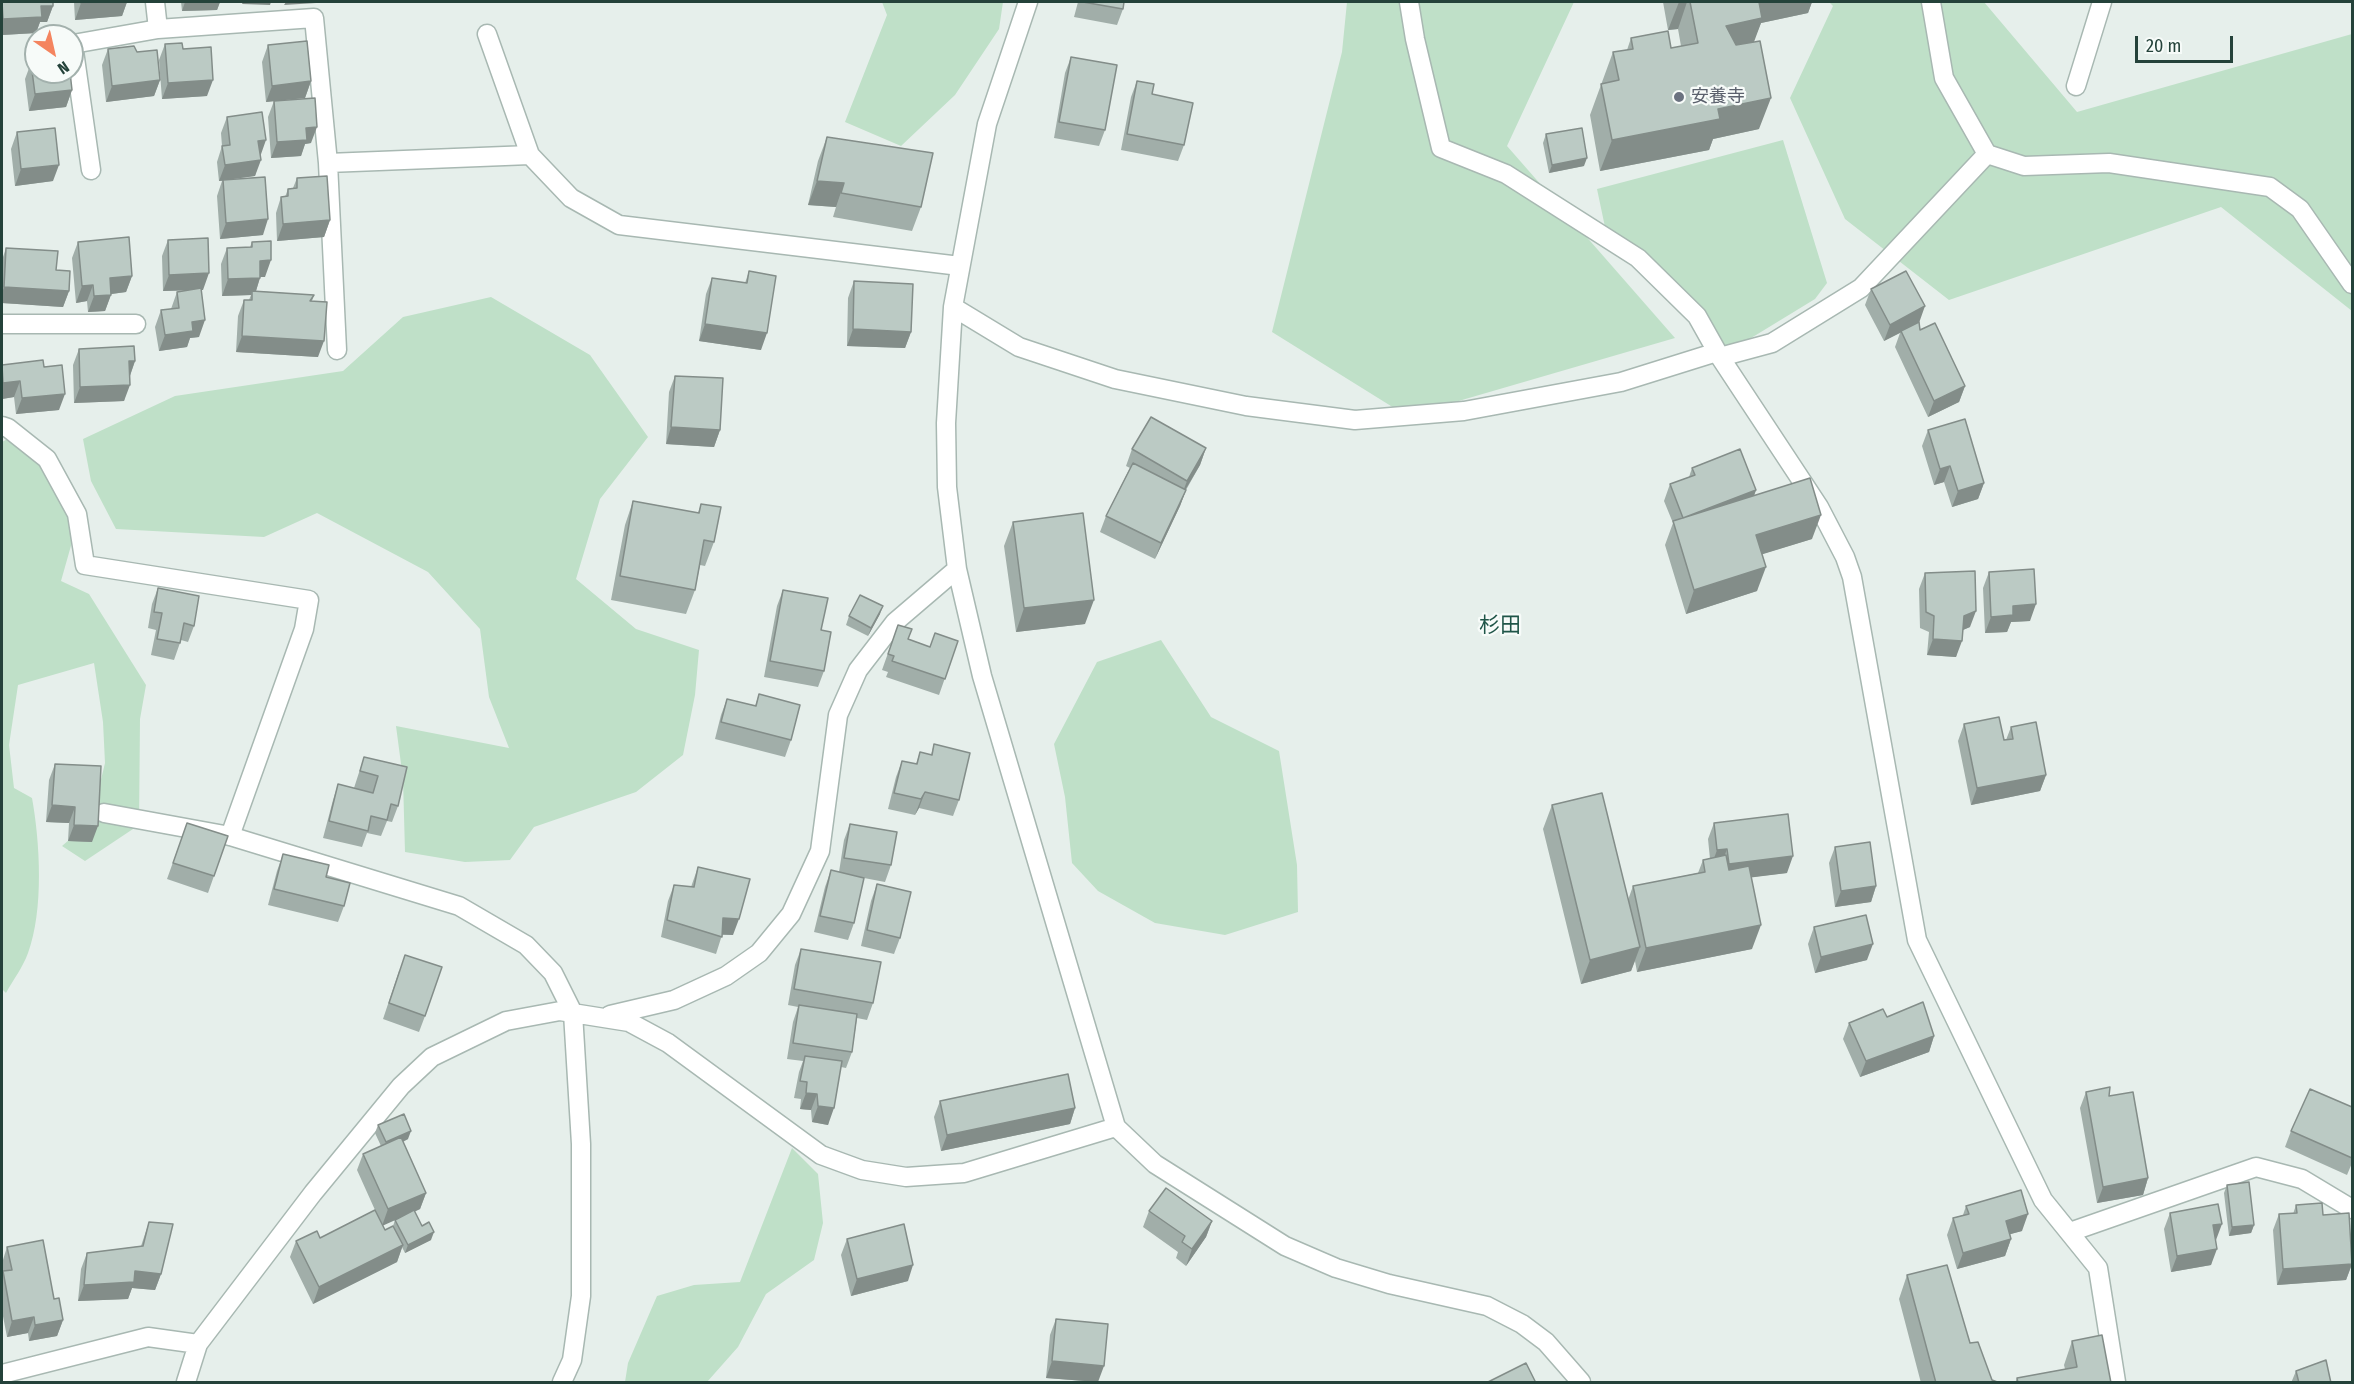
<!DOCTYPE html>
<meta charset="utf-8">
<style>
body{margin:0}
#map{position:relative;width:2354px;height:1384px;overflow:hidden;background:#e6efeb;font-family:"Fira Sans Condensed",sans-serif}
canvas{display:block}
.frame{position:absolute;inset:0;border:3px solid #24423a;pointer-events:none}
.north{position:absolute;left:24px;top:24px;width:60px;height:60px;box-sizing:border-box;background:#f7fbf9;border:2px solid #a3b1ad;border-radius:50%;rotate:146deg;font-size:16px;font-weight:700;line-height:24px;text-align:center;color:#24423a}
.north::after{content:'';display:block;margin:auto;width:21px;height:27px;background:#f4845f;clip-path:polygon(50% 0,100% 100%,50% 72%,0 100%)}
.scale{position:absolute;left:2135px;top:36px;width:98px;height:27px;box-sizing:border-box;border:3px solid #24423a;border-top:0;padding-left:8px;font-size:18px;line-height:21px;white-space:nowrap;color:#24423a;-webkit-text-stroke:4px #f7fbf9;paint-order:stroke}
</style>
<div id="map">
<canvas width="2354" height="1384"></canvas>
<div class="frame"></div>
<div class="north">N</div>
<div class="scale">20 m</div>
</div>
<script>
const ctx = document.querySelector('canvas').getContext('2d');
ctx.lineJoin = 'round';
function paint(path, color) {
  ctx.fillStyle = color;
  ctx.fill(path, 'evenodd');
}
function strokePath(path, color, width, dash) {
  ctx.strokeStyle = color;
  ctx.lineWidth = width;
  ctx.lineCap = dash ? 'butt' : 'round';
  ctx.setLineDash(dash || []);
  ctx.stroke(path);
}
function label(font, color, halo, rows, align = 'center') {
  ctx.font = font + ' "Fira Sans Condensed","Noto Sans JP",sans-serif';
  ctx.lineWidth = 4.5;
  ctx.setLineDash([]);
  ctx.textBaseline = 'middle';
  ctx.strokeStyle = halo;
  ctx.fillStyle = color;
  for (const [text, x, y, turn = 0] of rows) {
    ctx.save();
    ctx.translate(x, y);
    ctx.rotate((+turn || 0) * Math.PI / 180);
    ctx.textAlign = isNaN(turn) ? turn : align;
    if (halo) ctx.strokeText(text, 0, 0);
    ctx.fillText(text, 0, 0);
    ctx.restore();
  }
}
const green = new Path2D(`
 M882,2H1003L999,29L955,95L901,146L845,122L887,15Z
 M1347,2H1574L1507,146L1675,338L1407,416L1272,332L1342,52Z
 M1829,2H1984L2077,112L2352,34V311L2221,207L1949,300L1845,219L1790,98L1833,6Z
 M1783,140L1827,283L1815,299L1720,357L1605,227L1597,189Z
 M491,297L590,355L648,437L600,499L576,579L636,629L699,650L695,695L683,755L636,792L534,827L510,860L465,862L405,852L403,779L396,726L509,748L489,697L480,629L428,572L317,513L264,537L116,529L91,481L83,439L175,396L343,371L403,317Z
 M13,436L53,478L76,528L61,581L89,594L146,685L140,719L139,825L85,861L62,846L91,821L105,763L103,722L94,663L18,685L9,745L14,788L32,798C40,842 44,910 28,953C23,967 13,980 6,993L2,989V442Z
 M1161,640L1211,717L1279,751L1297,865L1298,912L1225,935L1155,923L1098,891L1072,863L1065,797L1054,744L1097,662Z
 M792,1148L818,1174L823,1223L814,1260L766,1294L738,1347L707,1382H625L628,1363L657,1296L694,1285L740,1282Z`);
const minor = new Path2D(`
 M155,2L158,29
 M1028,2L987,124L953,307L946,423L947,487L957,569L982,676L1116,1127L1155,1164L1285,1246L1336,1268L1389,1284L1487,1306L1522,1324L1546,1342L1581,1382
 M1409,2L1415,39L1441,148L1506,174L1638,258L1697,316L1720,357L1819,507L1845,557L1852,577L1917,940L2043,1200L2098,1268L2116,1382
 M1931,2L1944,78L1987,154
 M487,34L530,155L571,198L619,225L960,266
 M2076,86L2102,2
 M328,163L530,155
 M91,170L73,44L158,29L314,18L328,163L337,350
 M953,307L1019,347L1115,379L1246,406L1355,420L1464,411L1621,382L1717,352
 M2,324H136
 M1720,357L1772,343L1861,288L1987,154L2024,166L2109,163L2270,187L2300,209L2352,284
 M2,426L8,428L47,459L77,514L85,565L309,600L304,629L230,836
 M104,813L230,836L459,906L526,945L553,973L573,1013L581,1144V1296L572,1360L562,1382
 M610,1015L674,1000L726,976L759,953L791,914L820,851L838,715L858,670L895,622L957,569
 M2070,1232L2256,1167L2302,1179L2352,1209
 M2,1374L148,1337L198,1344L313,1193L401,1086L432,1057L506,1021L560,1011L629,1022L668,1043L821,1155L862,1170L906,1177L964,1173L1116,1127
 M186,1382L198,1344`);
const wall = new Path2D(`
 M2,2H53V6L47,22H40L36,33L2,35Z
 M74,2H127L122,16L75,20Z
 M181,2H220L217,10L182,11Z
 M1078,2H1124L1123,9L1117,25L1074,17Z
 M1663,2H1812L1808,13L1761,23L1753,42L1759,129L1713,139L1709,150L1600,171L1590,115L1613,52L1627,50L1631,38L1671,48L1681,46L1678,29L1668,30Z
 M165,44L183,49L207,96L162,99L159,60Z
 M268,45L311,81L305,98L281,100L311,143L305,144L301,156L271,158L268,117L274,101L266,102L262,62Z
 M108,49L137,52L160,80L154,96L106,102L102,65Z
 M1071,57L1105,130L1099,146L1054,138L1065,73Z
 M31,63L72,90L66,107L29,111L25,79Z
 M1137,81L1152,94L1184,145L1178,161L1121,150L1131,97Z
 M227,117L260,157L255,176L231,179L263,235L220,239L217,196L222,181H219L217,162L222,146L221,133Z
 M17,132L53,181L15,186L11,149Z
 M1546,134L1584,166L1549,173L1543,143Z
 M827,137L921,207L912,231L833,217L836,207L808,205L818,161Z
 M297,178L330,220L324,237L277,241L276,213L281,197H285L288,189L293,188Z
 M168,240L203,290H201L199,337L190,338L187,347L159,351L155,327L161,310L171,309L177,292L186,290L163,291L162,256Z
 M78,242L132,276L126,292L111,294L105,311L88,312L87,301L76,303L72,258Z
 M252,242L265,277H260L256,291L314,295L312,301L318,357L236,352L238,316L244,300H249L251,295L222,296L221,264L227,248L250,247Z
 M6,248L56,270L69,291L63,307L2,303V260Z
 M749,271L761,350L699,341L706,294L712,278L745,283Z
 M854,281L911,332L905,348L847,346L848,298Z
 M1871,289L1919,322L1920,330L1965,386L1959,402L1928,417L1895,347L1900,333L1884,341L1865,305Z
 M79,349L135,361L130,376L124,401L74,403L73,365Z
 M2,365L44,367L59,410L16,414L14,397L2,399Z
 M675,376L720,430L714,447L666,444L669,392Z
 M1928,430L1984,483L1978,499L1952,507L1944,482L1934,485L1922,446Z
 M1206,448L1200,465L1186,490L1180,506L1155,559L1100,532L1106,516L1130,468L1126,466L1132,449Z
 M1692,468L1756,490L1754,496L1812,539L1762,554L1757,591L1686,614L1665,545L1673,523L1664,501L1670,484L1689,477Z
 M633,501L698,513L701,504L714,542L705,566L700,565L695,590L686,614L611,600L625,525Z
 M1013,522L1085,624L1016,632L1004,546Z
 M1989,572L2030,621L2011,622L2007,632L1985,633L1983,588Z
 M1925,573L1970,627L1963,630L1956,657L1927,655L1929,632L1920,628L1919,589Z
 M158,588L194,626L188,642L181,640L174,660L151,655L156,630L148,628L152,604Z
 M783,590L821,630L824,671L818,687L764,677L777,606Z
 M880,614L868,636L846,625L849,616Z
 M898,625L908,639L930,647L958,641L939,695L886,677L888,672L882,670Z
 M759,694L791,740L785,757L715,739L721,715L727,699L755,706Z
 M1964,724L2004,740H2006L2011,727L2046,775L2040,791L1971,805L1958,741Z
 M934,744L959,800L953,816L919,808L915,815L888,809L896,777L902,761L916,764L920,752L931,755Z
 M364,757L398,806L392,822L387,821L381,836L367,833L362,847L323,838L333,800L338,784L372,793L354,788Z
 M55,764L92,842L68,841L69,823L46,822L49,780Z
 M1552,805L1628,900L1633,886L1698,873L1703,860L1710,859L1708,839L1714,823L1787,873L1752,877V949L1637,972L1635,961L1631,971L1581,984L1543,829Z
 M187,823L228,836L208,893L167,879Z
 M850,824L891,865L885,882L864,878L854,923L848,940L814,932L825,887L831,870L839,872L844,840Z
 M1835,847L1876,886L1871,902L1835,907L1829,863Z
 M283,854L326,877L344,906L338,922L268,905L277,871Z
 M698,867L733,935H722L716,954L661,937L668,901L674,885L691,887Z
 M877,884L900,938L894,954L861,946L871,901Z
 M1814,927L1867,960L1815,973L1808,944Z
 M801,949L873,1003L867,1020L857,1018L852,1052L846,1068L841,1067L828,1125L812,1122L811,1110L800,1109L801,1099L794,1098L799,1072L803,1061L787,1059L793,1022L798,1007L788,1005L795,965Z
 M399,971L425,1016L419,1032L383,1019Z
 M1887,1017L1934,1036L1929,1052L1860,1077L1843,1039L1849,1023Z
 M2086,1092L2109,1096L2148,1178L2143,1195L2097,1203L2080,1108Z
 M940,1101L1075,1108L1070,1124L941,1151L934,1117Z
 M2352,1107V1163L2347,1175L2285,1147L2291,1131Z
 M378,1125L408,1139L403,1142L426,1193L420,1209L414,1212L422,1226L431,1240L405,1253L402,1247L397,1262L313,1304L290,1257L296,1241L320,1238L375,1210L357,1170L363,1154L381,1146L375,1133ZM398,1218L395,1220L393,1226L385,1230L383,1225Z
 M2227,1185L2254,1225L2251,1233L2229,1236L2224,1193Z
 M2296,1205L2323,1215L2352,1264L2346,1280L2277,1285L2273,1230L2279,1214H2293Z
 M1966,1206L2022,1231L2010,1234L2011,1239L2005,1256L1957,1269L1947,1235L1953,1218L1963,1215Z
 M1149,1211L1212,1221L1206,1237L1186,1266L1176,1258L1178,1252L1143,1227Z
 M2170,1213L2216,1240L2211,1265L2171,1272L2164,1229Z
 M149,1222L161,1274L155,1290L132,1288L128,1299L78,1301L81,1269L87,1253L141,1246Z
 M847,1239L908,1281L851,1296L841,1255Z
 M7,1247L54,1299L63,1320L57,1336L29,1341L28,1333L7,1337L2,1311V1276L3,1271L2,1263Z
 M1907,1275L1970,1343L1992,1380L2000,1383H1921L1899,1299Z
 M1056,1319L1098,1382L1046,1378L1050,1335Z
 M2072,1341L2111,1383H2015L2017,1378L2065,1369L2064,1365Z
 M2296,1371L2331,1383H2291Z`);
const shadedWall = new Path2D(`
 M103,2H127L122,16L75,20L81,3Z
 M185,2H220L217,10L182,11Z
 M243,2H271L270,5L242,4Z
 M286,2H316V3L284,5Z
 M1679,2H1687L1678,29L1668,30Z
 M1755,2H1812L1808,13L1761,23L1751,50L1714,57L1726,26Z
 M41,6H53L47,22H40L36,33L2,35V24L3,19Z
 M160,80L154,96L106,102L112,86Z
 M213,80L207,96L162,99L168,83Z
 M311,81L305,98L266,102L272,86Z
 M72,90L66,107L29,111L35,94Z
 M1771,98L1759,129L1713,139L1709,150L1600,171L1612,140L1718,109Z
 M317,127L311,143L305,144L301,156L271,158L277,142L306,128Z
 M266,140L260,157L258,141Z
 M1587,158L1584,166L1549,173L1552,165Z
 M261,160L255,176L219,181L225,165Z
 M59,165L53,181L15,186L21,169Z
 M817,181L844,183L836,207L808,205Z
 M268,219L263,235L220,239L226,223Z
 M330,220L324,237L277,241L283,224Z
 M271,260L265,277H254L260,261Z
 M209,273L203,290L163,291L169,275Z
 M132,276L126,292L104,295L110,278Z
 M260,278L255,294L252,291L251,295L222,296L228,279Z
 M93,285L87,301L76,303L82,286Z
 M4,287L69,291L63,307L2,303V293Z
 M111,295L105,311L88,312L94,296Z
 M1925,306L1919,323L1884,341L1890,325Z
 M205,320L199,337L190,338L187,347L159,351L165,335L192,322Z
 M705,324L767,333L761,350L699,341Z
 M853,329L911,332L905,348L847,346Z
 M242,336L324,341L318,357L236,352Z
 M129,361H135L129,378Z
 M20,381L14,397L2,399V387L3,383Z
 M130,385L124,401L74,403L80,387Z
 M1965,386L1959,402L1928,417L1934,401Z
 M65,394L59,410L16,414L22,398Z
 M671,427L720,430L714,447L666,444Z
 M1206,448L1200,465L1181,497L1187,481Z
 M1950,466L1944,482L1934,485L1940,469Z
 M1984,483L1978,499L1952,507L1958,491Z
 M1186,490L1180,506L1155,559L1161,543Z
 M1756,490L1750,506L1683,518Z
 M1821,515L1812,539L1747,559L1756,535Z
 M1766,567L1757,591L1686,614L1694,590Z
 M1094,600L1085,624L1016,632L1024,608Z
 M2036,604L2030,621L2011,622L2007,632L1985,633L1991,617L2013,606Z
 M883,606L880,614L868,636L871,628Z
 M1976,611L1970,627L1958,632L1964,616Z
 M1933,639L1962,641L1956,657L1927,655Z
 M2046,775L2040,791L1971,805L1977,788Z
 M925,792L919,808L915,815L921,799Z
 M52,805L75,807L69,823L46,822Z
 M74,825L98,826L92,842L68,841Z
 M1727,849L1721,866L1711,867L1717,850Z
 M1793,856L1787,873L1723,881L1729,864Z
 M1876,886L1871,902L1835,907L1841,891Z
 M723,918L739,919L733,935L717,934Z
 M1761,925L1752,949L1637,972L1646,948Z
 M1873,944L1867,960L1815,973L1821,957Z
 M1640,947L1631,971L1581,984L1590,960Z
 M1934,1036L1929,1052L1860,1077L1866,1061Z
 M806,1093L817,1094L811,1110L800,1109Z
 M818,1106L834,1108L828,1125L812,1122Z
 M1075,1108L1070,1124L941,1151L947,1135Z
 M411,1131L408,1139L383,1151L386,1142Z
 M2148,1178L2143,1195L2097,1203L2103,1187Z
 M426,1193L420,1209L382,1226L388,1209Z
 M2028,1214L2022,1231L2000,1237L2006,1221Z
 M1212,1221L1206,1237L1186,1266L1192,1249Z
 M2222,1224L2216,1240L2207,1242L2213,1225Z
 M2254,1225L2251,1233L2229,1236L2232,1227Z
 M434,1232L431,1240L405,1253L408,1245Z
 M2011,1239L2005,1256L1957,1269L1963,1253Z
 M403,1245L397,1262L313,1304L319,1287Z
 M2217,1249L2211,1265L2171,1272L2177,1256Z
 M2352,1264L2346,1280L2277,1285L2283,1269Z
 M913,1265L908,1281L851,1296L857,1279Z
 M135,1271L161,1274L155,1290L132,1288L128,1299L78,1301L84,1285Z
 M34,1317L28,1333L7,1337L12,1321Z
 M63,1320L57,1336L29,1341L35,1325Z
 M1052,1361L1104,1366L1098,1382L1046,1378Z`);
const building = new Path2D(`
 M2,2H53V6H41L42,17L3,19Z
 M81,2H103L81,3Z
 M1083,2H1124L1123,9Z
 M1690,2H1759L1762,18L1726,26L1736,45L1760,41L1771,98L1718,109L1720,119L1612,140L1601,84L1619,80L1613,52L1633,49L1631,38L1668,31L1671,48L1698,43Z
 M307,41L311,81L272,86L268,45Z
 M182,43L183,49L211,47L213,80L168,83L165,44Z
 M134,46L137,52L157,50L160,80L112,86L108,49Z
 M1071,57L1117,65L1105,130L1059,122Z
 M36,62V72H70L72,90L35,94L31,63Z
 M1137,81L1154,84L1152,94L1193,103L1184,145L1127,134Z
 M315,98L317,127L306,128L307,140L277,142L274,101Z
 M262,112L266,140L258,141L261,160L225,165L222,146L230,145L227,117Z
 M55,128L59,165L21,169L17,132Z
 M1582,128L1587,158L1552,165L1546,134Z
 M827,137L933,153L921,207L841,193L844,183L817,181Z
 M327,176L330,220L283,224L281,197L288,196V189L297,188V178Z
 M265,177L268,219L226,223L223,180Z
 M129,237L132,276L110,278L111,295L94,296L93,285L82,286L78,242Z
 M208,238L209,273L169,275L168,240Z
 M271,241V260L260,261V278L228,279L227,248L252,247V242Z
 M6,248L58,251L56,270L70,271L69,291L4,287Z
 M749,271L776,276L767,333L705,324L712,278L747,283Z
 M1906,271L1925,306L1890,325L1871,289Z
 M854,281L913,284L911,332L853,329Z
 M201,288L205,320L192,322L193,331L165,335L161,310L179,308L177,292Z
 M252,291L314,295L310,301L327,302L324,341L242,336L244,300H252Z
 M1919,322L1920,330L1935,323L1965,386L1934,401L1901,331Z
 M134,346L135,361H129L130,385L80,387L79,349Z
 M43,360L44,367L62,365L65,394L22,398L20,381L3,383L2,365Z
 M675,376L723,378L720,430L671,427Z
 M1151,417L1206,448L1187,481L1132,449Z
 M1965,419L1984,483L1958,491L1950,466L1940,469L1928,430Z
 M1740,449L1756,490L1683,518L1670,484L1695,475L1692,468Z
 M1133,463L1186,490L1161,543L1106,516Z
 M1810,478L1821,515L1756,535L1766,567L1694,590L1673,521Z
 M633,501L699,513L701,504L721,507L714,542L704,540L695,590L620,576Z
 M1083,513L1094,600L1024,608L1013,522Z
 M2034,569L2036,604L2013,606V615L1991,617L1989,572Z
 M1975,571L1976,611L1964,616L1962,641L1933,639L1934,616L1926,612L1925,573Z
 M158,588L199,596L194,626L184,623L180,643L157,639L162,613L154,612Z
 M783,590L828,598L821,630L831,632L824,671L770,661Z
 M860,595L883,606L871,628L849,616Z
 M898,625L912,629L908,639L930,647L935,633L958,641L945,679L892,661L894,656L888,654Z
 M759,694L800,705L791,740L721,722L727,699L756,706Z
 M1999,717L2004,740L2013,739L2011,727L2036,722L2046,775L1977,788L1964,724Z
 M934,744L970,753L959,800L925,792L921,799L894,793L902,761L917,764L920,752L932,755Z
 M364,757L407,767L398,806L391,804L387,820L371,816L368,831L329,821L338,784L373,793L378,776L360,771Z
 M55,764L101,766L98,826L74,825L75,807L52,805Z
 M1602,793L1640,947L1590,960L1552,805Z
 M1788,814L1793,856L1729,864L1727,849L1717,850L1714,823Z
 M187,823L228,836L214,876L173,863Z
 M850,824L897,832L891,865L844,858Z
 M1870,842L1876,886L1841,891L1835,847Z
 M283,854L329,865L326,877L350,883L344,906L274,889Z
 M1726,855L1729,870L1749,866L1761,925L1646,948L1633,886L1705,872L1703,860Z
 M698,867L750,879L739,919L723,918L722,937L667,920L674,885L694,887Z
 M831,870L864,878L854,923L820,916Z
 M877,884L911,892L900,938L867,930Z
 M1866,915L1873,944L1821,957L1814,927Z
 M801,949L881,962L873,1003L794,989Z
 M405,955L442,967L425,1016L389,1003Z
 M1923,1002L1934,1036L1866,1061L1849,1023L1883,1009L1887,1017Z
 M799,1005L857,1014L852,1052L793,1043Z
 M805,1056L842,1061L834,1108L818,1106L817,1094L806,1093L807,1082L800,1081Z
 M1068,1074L1075,1108L947,1135L940,1101Z
 M2110,1087L2109,1096L2133,1092L2148,1178L2103,1187L2086,1092Z
 M2310,1089L2352,1107V1158L2291,1131Z
 M404,1114L411,1131L386,1142L378,1125Z
 M401,1137L426,1193L388,1209L363,1154Z
 M2249,1182L2254,1225L2232,1227L2227,1185Z
 M1166,1188L1212,1221L1192,1249L1182,1242L1185,1236L1149,1211Z
 M2021,1190L2028,1214L2006,1221L2011,1239L1963,1253L1953,1218L1969,1214L1966,1206Z
 M2322,1203L2323,1215L2349,1213L2352,1264L2283,1269L2279,1214L2297,1213L2296,1205Z
 M2218,1204L2222,1224L2213,1225L2217,1249L2177,1256L2170,1213Z
 M375,1210L385,1230L393,1226L403,1245L319,1287L296,1241L317,1231L320,1238Z
 M414,1210L422,1226L429,1222L434,1232L408,1245L395,1220Z
 M149,1222L173,1224L161,1274L135,1271L134,1282L84,1285L87,1253L143,1246Z
 M904,1224L913,1265L857,1279L847,1239Z
 M43,1240L54,1299L59,1298L63,1320L35,1325L34,1317L12,1321L3,1271L12,1270L7,1247Z
 M1947,1265L1970,1343L1978,1342L1992,1380L2000,1383H1936L1907,1275Z
 M1056,1319L1108,1324L1104,1366L1052,1361Z
 M2102,1335L2111,1383H2018L2017,1378L2077,1367L2072,1341Z
 M2326,1360L2331,1383H2299L2296,1371Z
 M1526,1363L1536,1383H1486Z`);
const markers = [
 [1679,97,6,"#6b7280"]
];
const worshipNames = [
 ["安養寺",1691,97]
];
const quarterNames = [
 ["杉田",1500,626]
];
paint(green, '#bfe0c8');
strokePath(minor, '#a8b8b2', 21);
strokePath(minor, '#fff', 18);
paint(wall, '#a1aea9');
paint(shadedWall, '#838d89');
paint(building, '#bbcac4');
strokePath(building, '#838d89', 1.5);
for (const [x, y, r, color] of markers) {
  const dot = new Path2D();
  dot.arc(x, y, r, 0, 2 * Math.PI);
  ctx.fillStyle = color;
  ctx.fill(dot);
  strokePath(dot, '#f7fbf9', 2);
}
label('18px', '#5b616d', '#f7fbf9', worshipNames, 'left');
label('21px', '#1f5548', '#f7fbf9', quarterNames);
</script>
